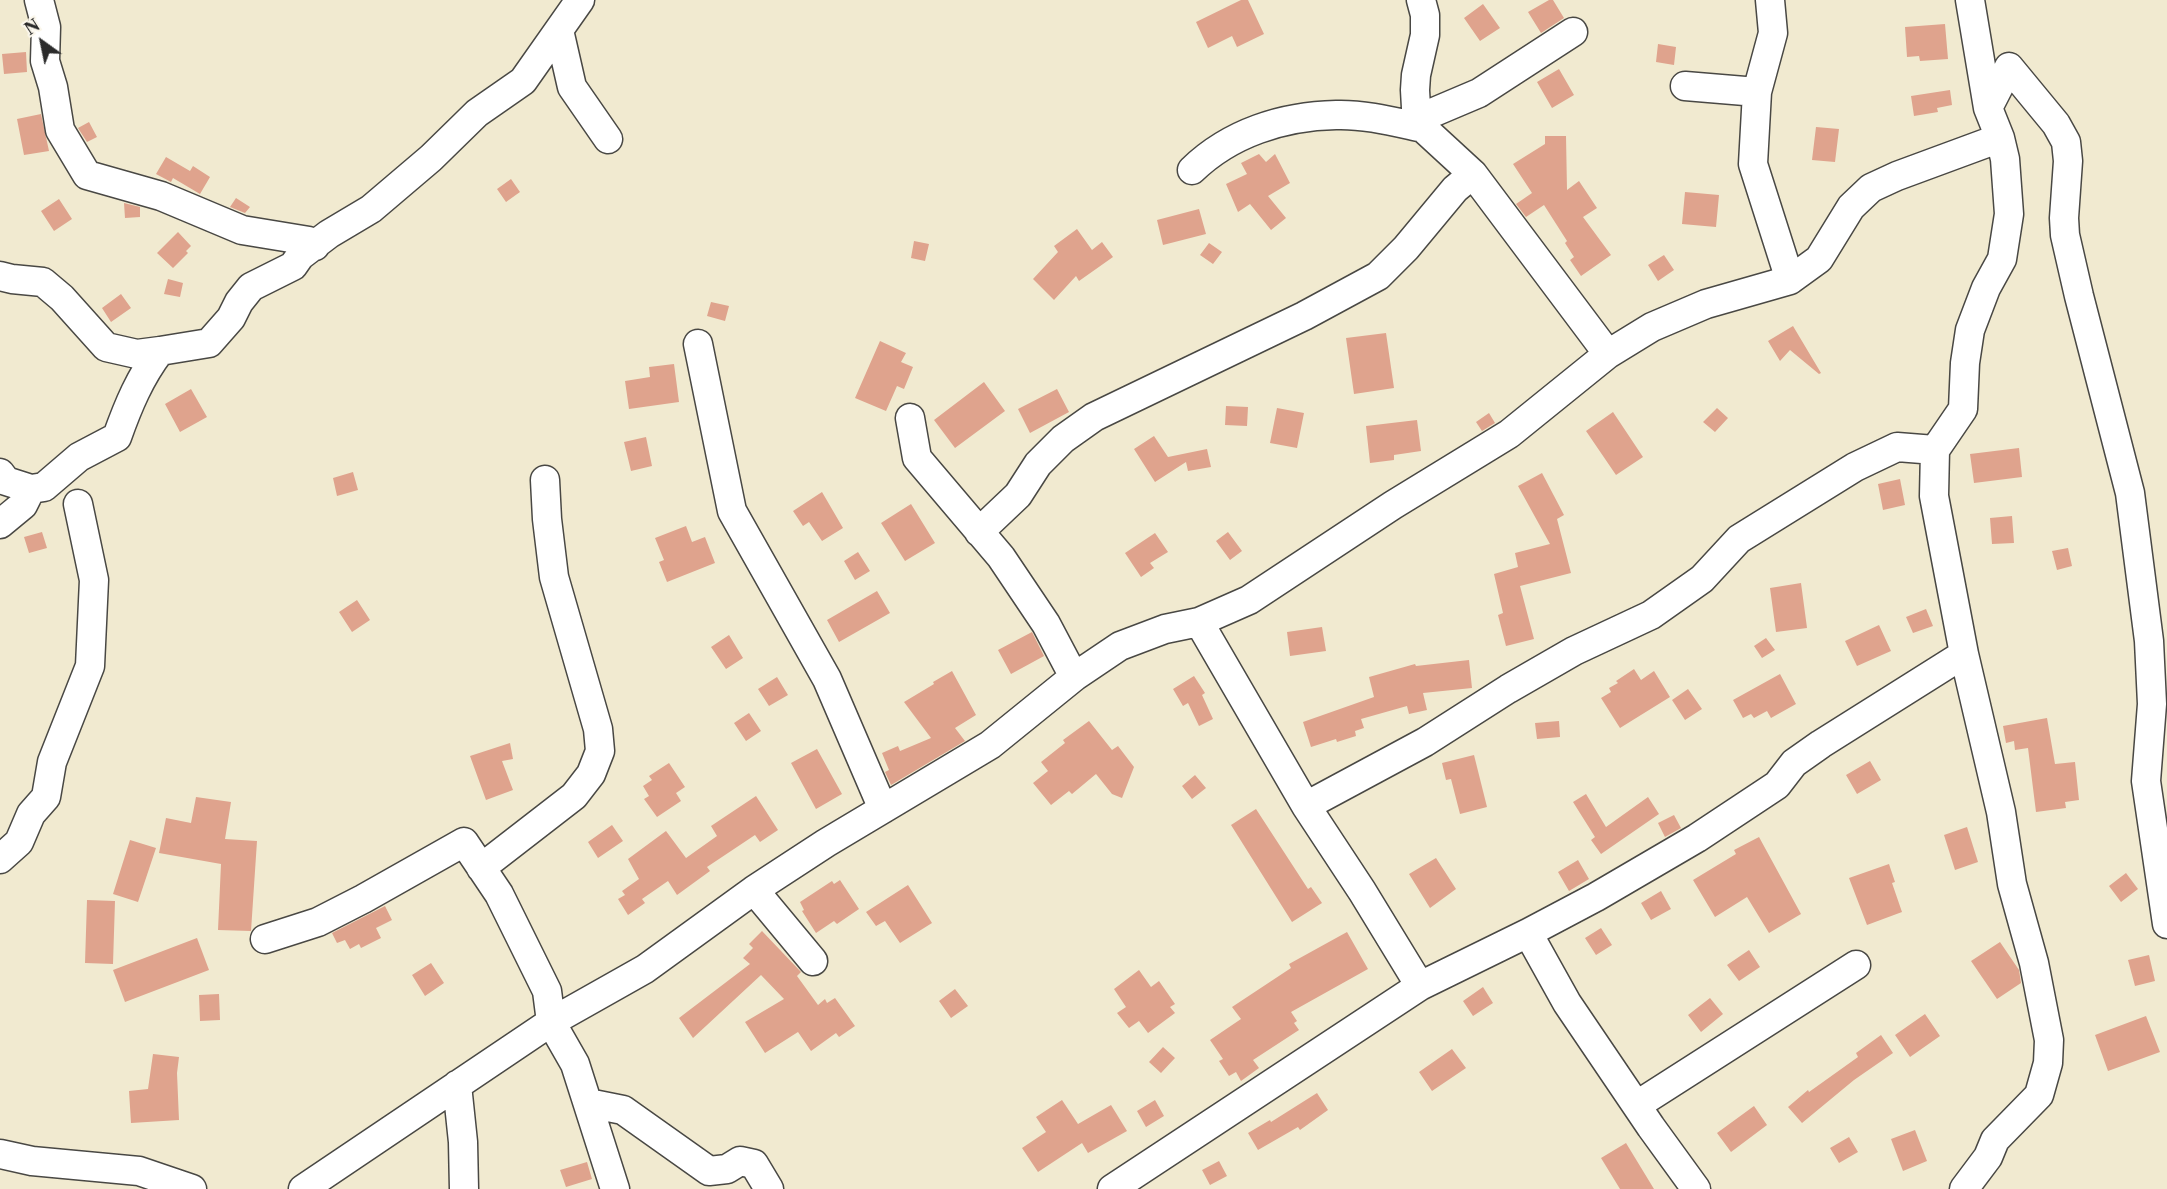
<!DOCTYPE html>
<style>
body{margin:0}
#map{position:relative;width:2167px;height:1189px;overflow:hidden;background:#f1ead0;font-family:"Libre Caslon Text",serif}
canvas{display:block}
.north{position:absolute;left:12px;top:12px;width:60px;height:60px;-webkit-text-stroke:4px #fbf7ec;paint-order:stroke;rotate:327deg;font-size:16px;font-weight:700;line-height:24px;text-align:center;color:#2b2b2b}
.north::after{content:'';display:block;margin:auto;width:21px;height:27px;background:#2b2b2b;clip-path:polygon(50% 0,100% 100%,50% 72%,0 100%)}
</style>
<div id="map">
<canvas width="2167" height="1189"></canvas>
<div class="north">N</div>
</div>
<script>
const ctx = document.querySelector('canvas').getContext('2d');
ctx.lineJoin = 'round';
function paint(path, color) {
  ctx.fillStyle = color;
  ctx.fill(path, 'evenodd');
}
function strokePath(path, color, width, dash) {
  ctx.strokeStyle = color;
  ctx.lineWidth = width;
  ctx.lineCap = dash ? 'butt' : 'round';
  ctx.setLineDash(dash || []);
  ctx.stroke(path);
}
const building = new Path2D(`
 M1241,0H1248L1264,34L1237,47L1232,36L1208,48L1196,22Z
 M1549,0H1553L1564,18L1541,33L1528,12Z
 M1483,4L1500,28L1480,41L1464,18Z
 M1945,24L1948,59L1920,61L1919,56L1907,57L1905,27Z
 M1658,44L1676,47L1674,65L1656,62Z
 M26,52L27,72L4,74L2,54Z
 M1559,69L1574,95L1552,108L1537,82Z
 M1950,90L1952,105L1937,108L1938,112L1914,116L1911,96Z
 M41,114L49,151L24,155L17,119Z
 M89,122L97,137L87,142L78,128Z
 M1816,127L1839,129L1835,162L1812,160Z
 M1545,136H1566L1567,190L1579,181L1597,208L1583,217L1611,255L1581,276L1570,260L1574,257L1565,243L1567,241L1544,205L1526,217L1516,204L1532,193L1513,164L1545,144Z
 M1259,154L1266,162L1275,154L1290,183L1268,196L1286,218L1271,230L1250,204L1238,212L1226,184L1247,174L1241,163Z
 M166,157L190,171L193,166L210,177L200,194L173,178L171,182L156,174Z
 M511,179L520,192L506,202L497,189Z
 M1685,192L1719,195L1716,227L1682,224Z
 M236,198L250,207L245,213L230,207Z
 M59,199L72,219L54,231L41,211Z
 M124,203L140,207V217L125,218Z
 M1199,209L1206,234L1163,245L1157,220Z
 M1077,229L1092,250L1102,242L1113,257L1079,281L1076,276L1054,300L1033,279L1058,252L1054,246Z
 M178,232L191,246L186,251L188,253L173,268L157,253Z
 M914,241L929,244L925,261L911,258Z
 M1209,243L1222,252L1213,264L1200,255Z
 M1664,255L1674,270L1658,281L1648,265Z
 M168,279L183,283L180,297L164,294Z
 M121,294L131,308L111,322L102,308Z
 M711,302L729,306L725,321L707,316Z
 M1793,326L1821,373L1819,374L1790,350L1780,361L1768,341Z
 M1386,333L1394,388L1354,394L1346,338Z
 M880,341L906,353L901,362L913,367L904,389L897,386L886,411L855,398Z
 M674,364L679,402L629,409L625,381L650,377L649,367Z
 M984,382L1005,411L955,448L934,420Z
 M191,389L207,417L180,432L165,404Z
 M1057,389L1069,412L1030,433L1018,409Z
 M1226,406L1248,407L1247,426L1225,425Z
 M1277,408L1304,413L1297,448L1270,443Z
 M1717,408L1728,418L1715,432L1703,422Z
 M1613,412L1643,457L1616,475L1586,431Z
 M1489,413L1495,423L1482,431L1476,422Z
 M1417,420L1421,451L1394,455V460L1370,463L1366,426Z
 M1154,436L1168,457L1207,449L1211,467L1188,471L1186,462L1155,482L1134,449Z
 M646,437L652,466L631,471L624,442Z
 M2019,448L2022,477L1974,483L1970,454Z
 M353,472L358,490L337,496L333,478Z
 M1542,473L1564,515L1557,519L1571,573L1520,586L1534,639L1506,646L1498,615L1503,613L1494,574L1518,567L1515,553L1550,544L1518,486Z
 M1900,479L1905,505L1883,510L1878,484Z
 M822,492L843,528L822,541L809,522L803,526L793,511Z
 M911,504L935,543L905,561L881,523Z
 M2012,516L2014,543L1992,544L1990,518Z
 M686,526L692,542L705,537L715,563L667,582L659,562L664,560L655,538Z
 M42,532L47,548L29,553L24,537Z
 M1228,532L1242,551L1230,560L1216,541Z
 M1155,533L1168,552L1150,563L1154,568L1141,577L1125,553Z
 M2068,548L2072,566L2057,570L2052,551Z
 M858,552L870,571L855,580L844,561Z
 M1801,583L1807,628L1776,632L1770,588Z
 M877,591L890,613L839,642L827,620Z
 M357,600L370,620L352,632L339,612Z
 M1926,609L1933,626L1913,633L1906,617Z
 M1879,625L1891,651L1857,666L1845,641Z
 M1322,627L1326,651L1290,656L1287,632Z
 M1032,632L1044,656L1011,674L998,650Z
 M729,635L743,658L726,669L711,647Z
 M1766,638L1775,650L1762,658L1754,646Z
 M1469,660L1472,688L1423,693L1427,710L1409,714L1407,706L1361,719L1364,728L1355,731L1356,736L1337,742L1336,739L1311,747L1303,722L1374,697L1369,677L1415,664L1416,666Z
 M1634,669L1641,680L1654,671L1670,697L1620,728L1601,698L1611,692L1609,688L1618,683L1616,681Z
 M952,671L976,715L955,728L965,741L891,785L885,772L889,770L882,753L898,746L900,751L931,738L904,702L934,684L933,682Z
 M1780,674L1796,704L1771,718L1767,711L1754,718L1751,714L1743,718L1733,700Z
 M1194,676L1205,693L1202,695L1213,719L1199,726L1188,703L1183,706L1173,689Z
 M777,677L788,695L769,706L758,689Z
 M1688,689L1702,709L1685,720L1672,700Z
 M749,713L761,731L746,741L734,723Z
 M2047,718L2055,764L2075,762L2079,800L2065,802L2066,808L2036,812L2028,748L2015,750L2014,741L2006,743L2003,726Z
 M1089,721L1112,750L1118,746L1134,767L1122,798L1112,794L1096,774L1072,794L1069,791L1051,805L1033,783L1048,771L1041,762L1065,743L1063,740Z
 M1559,721L1560,737L1537,739L1535,723Z
 M510,743L513,759L502,761L513,790L486,800L470,756Z
 M817,749L842,794L816,809L791,763Z
 M1474,755L1487,807L1460,814L1451,779L1446,780L1442,763Z
 M1870,761L1881,780L1857,794L1846,775Z
 M669,763L685,787L676,793L681,801L657,817L644,799L649,796L643,786L652,780L649,776Z
 M1195,775L1206,788L1192,799L1182,786Z
 M1586,794L1606,827L1648,797L1659,814L1601,854L1591,840L1595,837L1573,802Z
 M756,796L778,830L760,842L755,835L707,867L710,871L677,895L668,881L642,899L645,903L628,915L618,899L625,895L622,891L639,879L628,859L666,831L686,858L717,836L711,826Z
 M196,797L231,802L225,839L257,841L251,931L218,930L221,864L159,853L166,818L191,823Z
 M1256,809L1308,889L1311,887L1322,903L1292,922L1231,825Z
 M1674,815L1681,828L1665,837L1658,823Z
 M612,825L623,841L598,858L588,842Z
 M1967,827L1978,862L1955,870L1944,835Z
 M1759,837L1801,914L1769,933L1747,897L1715,917L1693,880L1736,854L1734,850Z
 M130,840L156,848L138,902L113,894Z
 M1436,858L1456,889L1430,908L1409,874Z
 M1578,860L1589,879L1569,891L1558,872Z
 M1889,864L1895,882L1892,883L1902,912L1867,925L1849,878Z
 M2126,873L2138,889L2121,902L2109,886Z
 M840,880L859,909L837,924L834,921L816,933L802,911L804,910L800,902L832,881L834,884Z
 M908,885L932,923L900,943L885,921L876,926L866,912Z
 M1661,891L1671,909L1651,920L1641,903Z
 M87,900L115,901L113,964L85,963Z
 M385,906L392,920L376,928L381,938L361,948L359,944L350,949L345,940L337,943L332,933Z
 M1601,928L1612,945L1596,955L1585,938Z
 M762,931L801,972L797,976L818,1005L825,999L827,1003L835,998L855,1026L839,1037L836,1033L811,1051L798,1032L765,1053L745,1022L784,999L761,975L693,1038L679,1018L750,964L743,958L753,948L749,944Z
 M1347,932L1368,969L1291,1012L1297,1021L1294,1023L1299,1030L1253,1060L1259,1068L1241,1081L1236,1072L1229,1076L1219,1061L1223,1059L1210,1040L1241,1019L1232,1007L1291,968L1289,964Z
 M197,938L209,970L125,1002L113,970Z
 M2000,942L2019,970L2021,983L1997,999L1971,961Z
 M1749,950L1760,967L1739,981L1727,965Z
 M2149,955L2155,981L2135,986L2128,960Z
 M431,963L444,983L425,996L412,975Z
 M1139,970L1151,987L1159,981L1175,1004L1170,1007L1175,1013L1148,1033L1139,1021L1129,1028L1117,1013L1126,1007L1114,989Z
 M1483,987L1493,1003L1473,1016L1463,1001Z
 M955,989L968,1006L951,1018L939,1001Z
 M219,994L220,1020L200,1021L199,995Z
 M1710,998L1723,1014L1701,1032L1688,1015Z
 M1925,1014L1940,1036L1910,1057L1895,1035Z
 M2146,1016L2160,1052L2108,1071L2095,1035Z
 M1881,1035L1893,1053L1854,1080L1802,1123L1788,1107L1808,1090L1809,1092L1858,1057L1856,1053Z
 M1163,1047L1175,1058L1161,1073L1149,1062Z
 M1452,1049L1466,1068L1432,1091L1419,1072Z
 M153,1054L179,1057L177,1073L179,1120L131,1123L129,1091L148,1089Z
 M1317,1093L1328,1110L1300,1130L1298,1127L1258,1150L1248,1133L1270,1120L1271,1122Z
 M1062,1100L1078,1124L1111,1105L1127,1131L1088,1153L1082,1143L1038,1172L1022,1148L1046,1132L1036,1117Z
 M1155,1100L1164,1116L1146,1127L1137,1111Z
 M1754,1106L1767,1125L1731,1152L1717,1133Z
 M1915,1130L1927,1161L1903,1171L1891,1139Z
 M1849,1137L1858,1152L1839,1163L1830,1148Z
 M1626,1143L1654,1189H1620L1601,1158Z
 M1219,1161L1227,1176L1210,1185L1202,1170Z
 M587,1162L592,1179L566,1187L560,1170Z`);
const minor = new Path2D(`
 M39,0L46,27L45,61L53,87L60,130L87,175L161,196L242,230L309,241L315,246
 M1421,0L1425,15V35L1416,75L1415,90L1416,108L1423,128L1473,174L1608,354
 M1770,0L1773,33L1757,92L1753,164L1790,280
 M559,30L572,87L608,139
 M1685,86L1757,92
 M1988,108L2009,67L2056,124L2066,142L2068,161L2064,218L2065,235L2079,296L2130,493L2149,641L2152,704L2146,781L2167,924
 M1420,118L1479,93L1573,32
 M1192,170C1230,133 1283,116 1336,115C1365,114 1395,122 1423,128
 M0,276L12,279L43,282L62,298L106,347L137,354L160,351
 M698,344L732,511L827,679L883,809
 M910,418L917,458L1001,557L1046,624L1074,677
 M0,473L6,481L31,489
 M0,524L23,505L31,489L44,487L79,457L117,437C128,406 140,377 160,351L209,343L231,318L239,302L251,287L293,266L300,256L329,234L371,209L431,158L477,113L523,81L580,0
 M979,532L1018,495L1038,464L1063,439L1094,417L1304,316L1378,276L1406,248L1455,189L1473,174
 M1199,622L1306,806
 M0,859L19,842L31,814L46,797L52,762L90,666L94,580L78,504
 M481,868L574,796L591,774L600,751L598,729L554,577L547,519L545,480
 M754,890L813,961
 M1528,933L1596,897L1697,838L1777,785L1794,763L1821,744L1964,654L1934,496L1935,450
 M265,939L318,922L363,899L464,842L499,894L547,991L551,1022L575,1064L615,1189
 M1420,986L1362,891L1306,806L1425,742L1508,689L1574,651L1651,615L1702,579L1739,539L1855,467L1897,447L1935,450L1963,409L1965,363L1970,330L1986,288L2002,259L2009,214L2005,159L2000,138L1988,108L1970,0
 M457,1085L463,1142L464,1189
 M588,1103L623,1110L709,1171L727,1169L740,1161L754,1164L769,1189
 M1637,1105L1856,965
 M0,1154L32,1161L139,1171L192,1189
 M303,1189L551,1022L645,969L754,890L826,843L990,745L1074,677L1120,646L1165,629L1199,622L1249,600L1393,505L1509,434L1608,354L1652,327L1706,304L1790,280L1819,259L1851,207L1871,188L1897,176L2000,138
 M1112,1189L1420,986L1528,933L1567,1003L1651,1127L1696,1189
 M1964,1189L1988,1157L1995,1140L2039,1095L2048,1063L2049,1040L2034,963L2012,884L2001,812L1964,654`);
paint(building, '#dfa38d');
strokePath(minor, '#494844', 31);
strokePath(minor, '#fff', 28);
</script>
